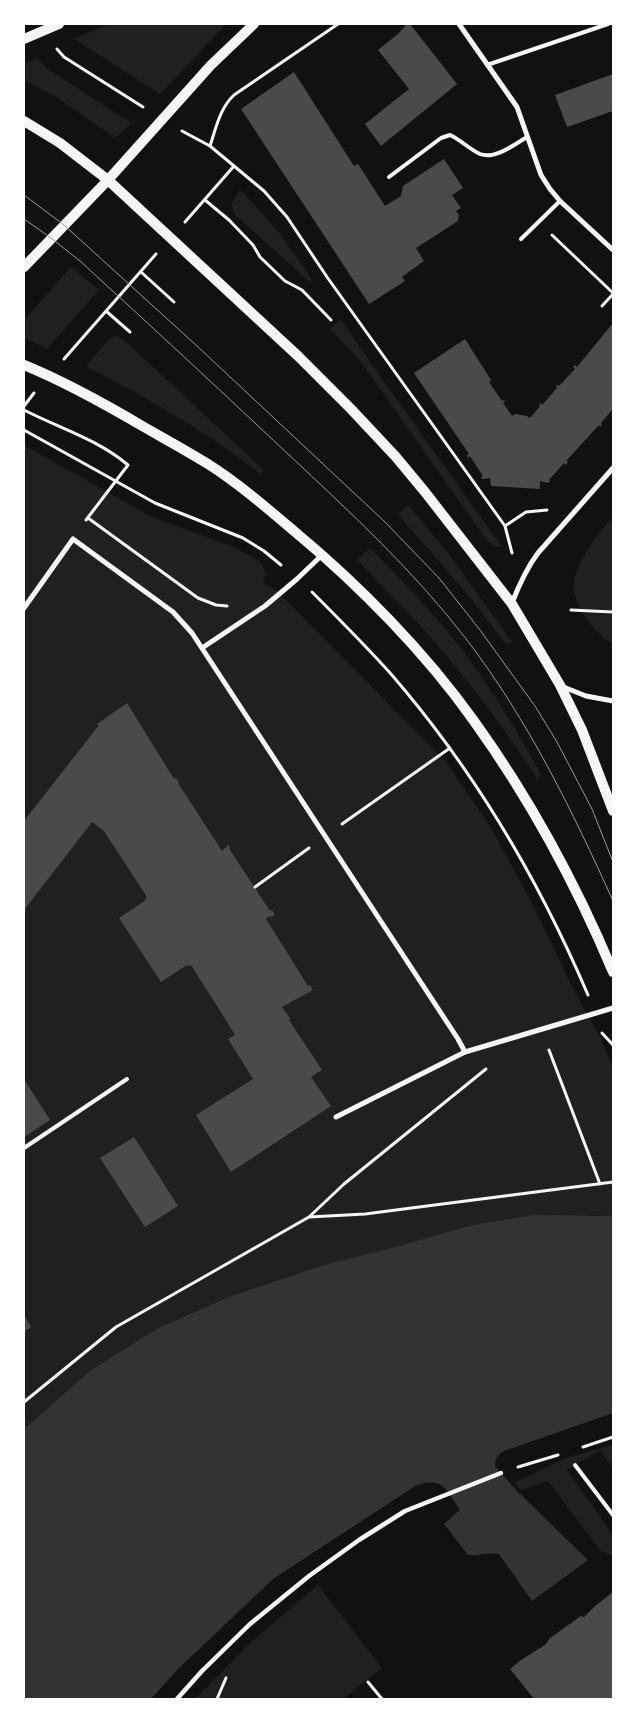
<!DOCTYPE html>
<style>
body{margin:0}
#map{position:relative;width:637px;height:1723px;overflow:hidden;background:#111;font-family:Montserrat,sans-serif}
canvas{display:block}
.frame{position:absolute;inset:0;border:25px solid #fff;pointer-events:none}
</style>
<div id="map">
<canvas width="637" height="1723"></canvas>
<div class="frame"></div>
</div>
<script>
const ctx = document.querySelector('canvas').getContext('2d');
ctx.lineJoin = 'round';
function paint(path, color) {
  ctx.fillStyle = color;
  ctx.fill(path, 'evenodd');
}
function strokePath(path, color, width, dash) {
  ctx.strokeStyle = color;
  ctx.lineWidth = width;
  ctx.lineCap = dash ? 'butt' : 'round';
  ctx.setLineDash(dash || []);
  ctx.stroke(path);
}
const green = new Path2D(`
 M108,24H226L160,94L74,39Z
 M38,58L43,65L49,70L131,123L118,136L114,137L56,97L24,80V64Z
 M240,190C268,217 291,247 312,280L310,282L234,214L231,204Z
 M71,267L99,290L47,349L24,338V320Z
 M341,319L361,349L502,547L492,545L483,535L359,359L330,329Z
 M114,336H116L124,340L264,470L260,474C207,431 146,398 86,366L109,339Z
 M24,445L152,517L231,546L253,557L261,563L266,574L263,582L277,591L446,762L490,826L536,911L572,987L600,1037L613,1068V1216L591,1215L468,1226L399,1246L320,1266L231,1296L158,1328L91,1370L24,1429Z
 M408,505L449,554L512,642L507,644L504,642C471,597 435,556 398,515Z
 M613,517V644C601,637 593,628 585,617C581,609 576,600 574,592C570,568 598,534 613,517Z
 M370,548C399,578 429,608 455,641C488,682 514,727 540,772L538,780C509,736 479,694 445,654C418,621 387,591 357,560Z
 M613,1445V1468L600,1450L567,1470L613,1535V1556L601,1551L548,1481L521,1490L514,1483L568,1457Z
 M318,1585L382,1668L343,1699H195L251,1642Z`);
const water = new Path2D(`
 M533,1215L613,1216V1413L504,1451C498,1455 495,1458 495,1466L518,1492L588,1560L532,1601L499,1554C488,1552 479,1556 468,1555L444,1524L460,1510C445,1489 444,1476 415,1486L273,1579L178,1669L151,1699H24V1429L91,1370L158,1328L231,1296L320,1266L399,1246L468,1226Z`);
const building = new Path2D(`
 M407,24H410L457,84L381,146L365,124L409,89L378,50L399,33Z
 M294,72L354,166L358,164L385,206L401,196L403,186L444,159L463,188L452,195L461,208L456,211L459,215L458,221L416,248L424,261L402,277L405,281L369,304L241,109Z
 M613,74V111L567,127L555,95Z
 M613,323V409L601,423L602,424L600,427L599,425L566,461L568,462L566,465L564,463L549,480L550,481L548,483L540,481V489L491,486L490,478L482,479L481,477L483,476L470,456L468,458L467,455L469,454L414,373L465,339L491,380L489,382L502,401L504,400L505,402L503,403L512,416L515,414L527,416L530,418L540,406L539,405L541,403L542,405L557,388L556,386L558,385L559,386L575,369L573,367L575,365L577,367Z
 M127,703L174,779L176,778L179,782L178,783L222,851L229,844L230,850L270,911L272,910L275,915L270,917L269,916L266,919L308,986L310,985L313,990L282,1007L290,1018L289,1020L322,1070L311,1077L331,1106L231,1172L196,1115L253,1079L228,1039L235,1035L234,1033L191,965L189,966L187,965L161,982L119,918L146,900L145,899L147,897L104,831L92,822L24,910V821L99,725L97,724Z
 M24,1079L50,1120L24,1137Z
 M134,1137L178,1206L145,1227L100,1158Z
 M24,1315L31,1327L24,1332Z
 M613,1592V1699H534L510,1669L521,1660L545,1645L550,1638L581,1616L584,1617L595,1606Z`);
const path = new Path2D(`
 M338,24L234,95C220,108 216,128 210,146L264,191L287,217L327,277L505,526L512,553
 M57,49L64,57L143,107
 M182,131L210,146
 M205,200L229,220L253,245L260,257L285,281L302,290L331,320
 M185,222L234,166
 M552,235L613,293
 M141,272L174,302
 M602,306L613,294
 M106,311L130,332
 M64,359L156,254
 M24,406L34,393
 M24,410C59,428 97,439 128,465L86,520
 M24,430L155,503L243,538L264,551L281,565
 M88,518L198,598L216,605L227,606
 M505,526L526,512L547,510
 M312,592C339,619 366,646 391,674C474,770 538,878 588,995
 M571,610L613,612
 M342,824L450,748
 M255,887L309,848
 M602,1033L613,1045
 M549,1050L600,1184
 M309,1217L365,1214L613,1182
 M24,1402L116,1327L309,1217L344,1184L486,1069
 M583,1447L613,1437
 M518,1467L558,1455
 M368,1682L382,1699
 M217,1699L226,1678`);
const service = new Path2D(`
 M487,65L608,24
 M389,177L441,138L450,135C461,140 469,149 480,154C495,160 515,144 527,137
 M521,239L560,201
 M24,1148L127,1079
 M575,1465L613,1515`);
const pedestrian = new Path2D(`
 M177,1699L202,1671L250,1624L309,1576L359,1540L405,1511L501,1473`);
const minor = new Path2D(`
 M459,24L517,107L541,175L550,189L560,201L613,250
 M512,603C519,585 526,569 538,553L613,468
 M24,608L73,539L173,612L192,633L458,1039L465,1052
 M202,648L265,606L297,579L322,555
 M561,686L586,696L613,701
 M336,1117L465,1052L613,1008`);
const secondary = new Path2D(`
 M24,39L59,24
 M24,121L60,143L108,180L298,356L351,409L396,457L425,492L512,604L560,685L582,730L613,811
 M24,267L108,180L211,65L254,24
 M24,365C66,382 105,404 144,427C165,439 187,451 208,464C238,483 267,508 294,531C359,585 425,652 474,721C530,799 576,884 613,972`);
const tram = new Path2D(`
 M24,195L64,225L197,346L385,522L439,578L480,630L535,706L557,742L592,809L613,862
 M24,219L51,238L80,261C150,325 219,389 288,454C351,513 414,571 467,640C528,720 572,810 613,901`);
paint(green, '#202020');
paint(water, '#333');
paint(building, '#4a4a4a');
strokePath(path, '#f5f5f5', 3);
strokePath(service, '#f5f5f5', 4);
strokePath(pedestrian, '#f5f5f5', 4.5);
strokePath(minor, '#f5f5f5', 5);
strokePath(secondary, '#f5f5f5', 10);
strokePath(tram, '#9a9a9a', 1);
</script>
